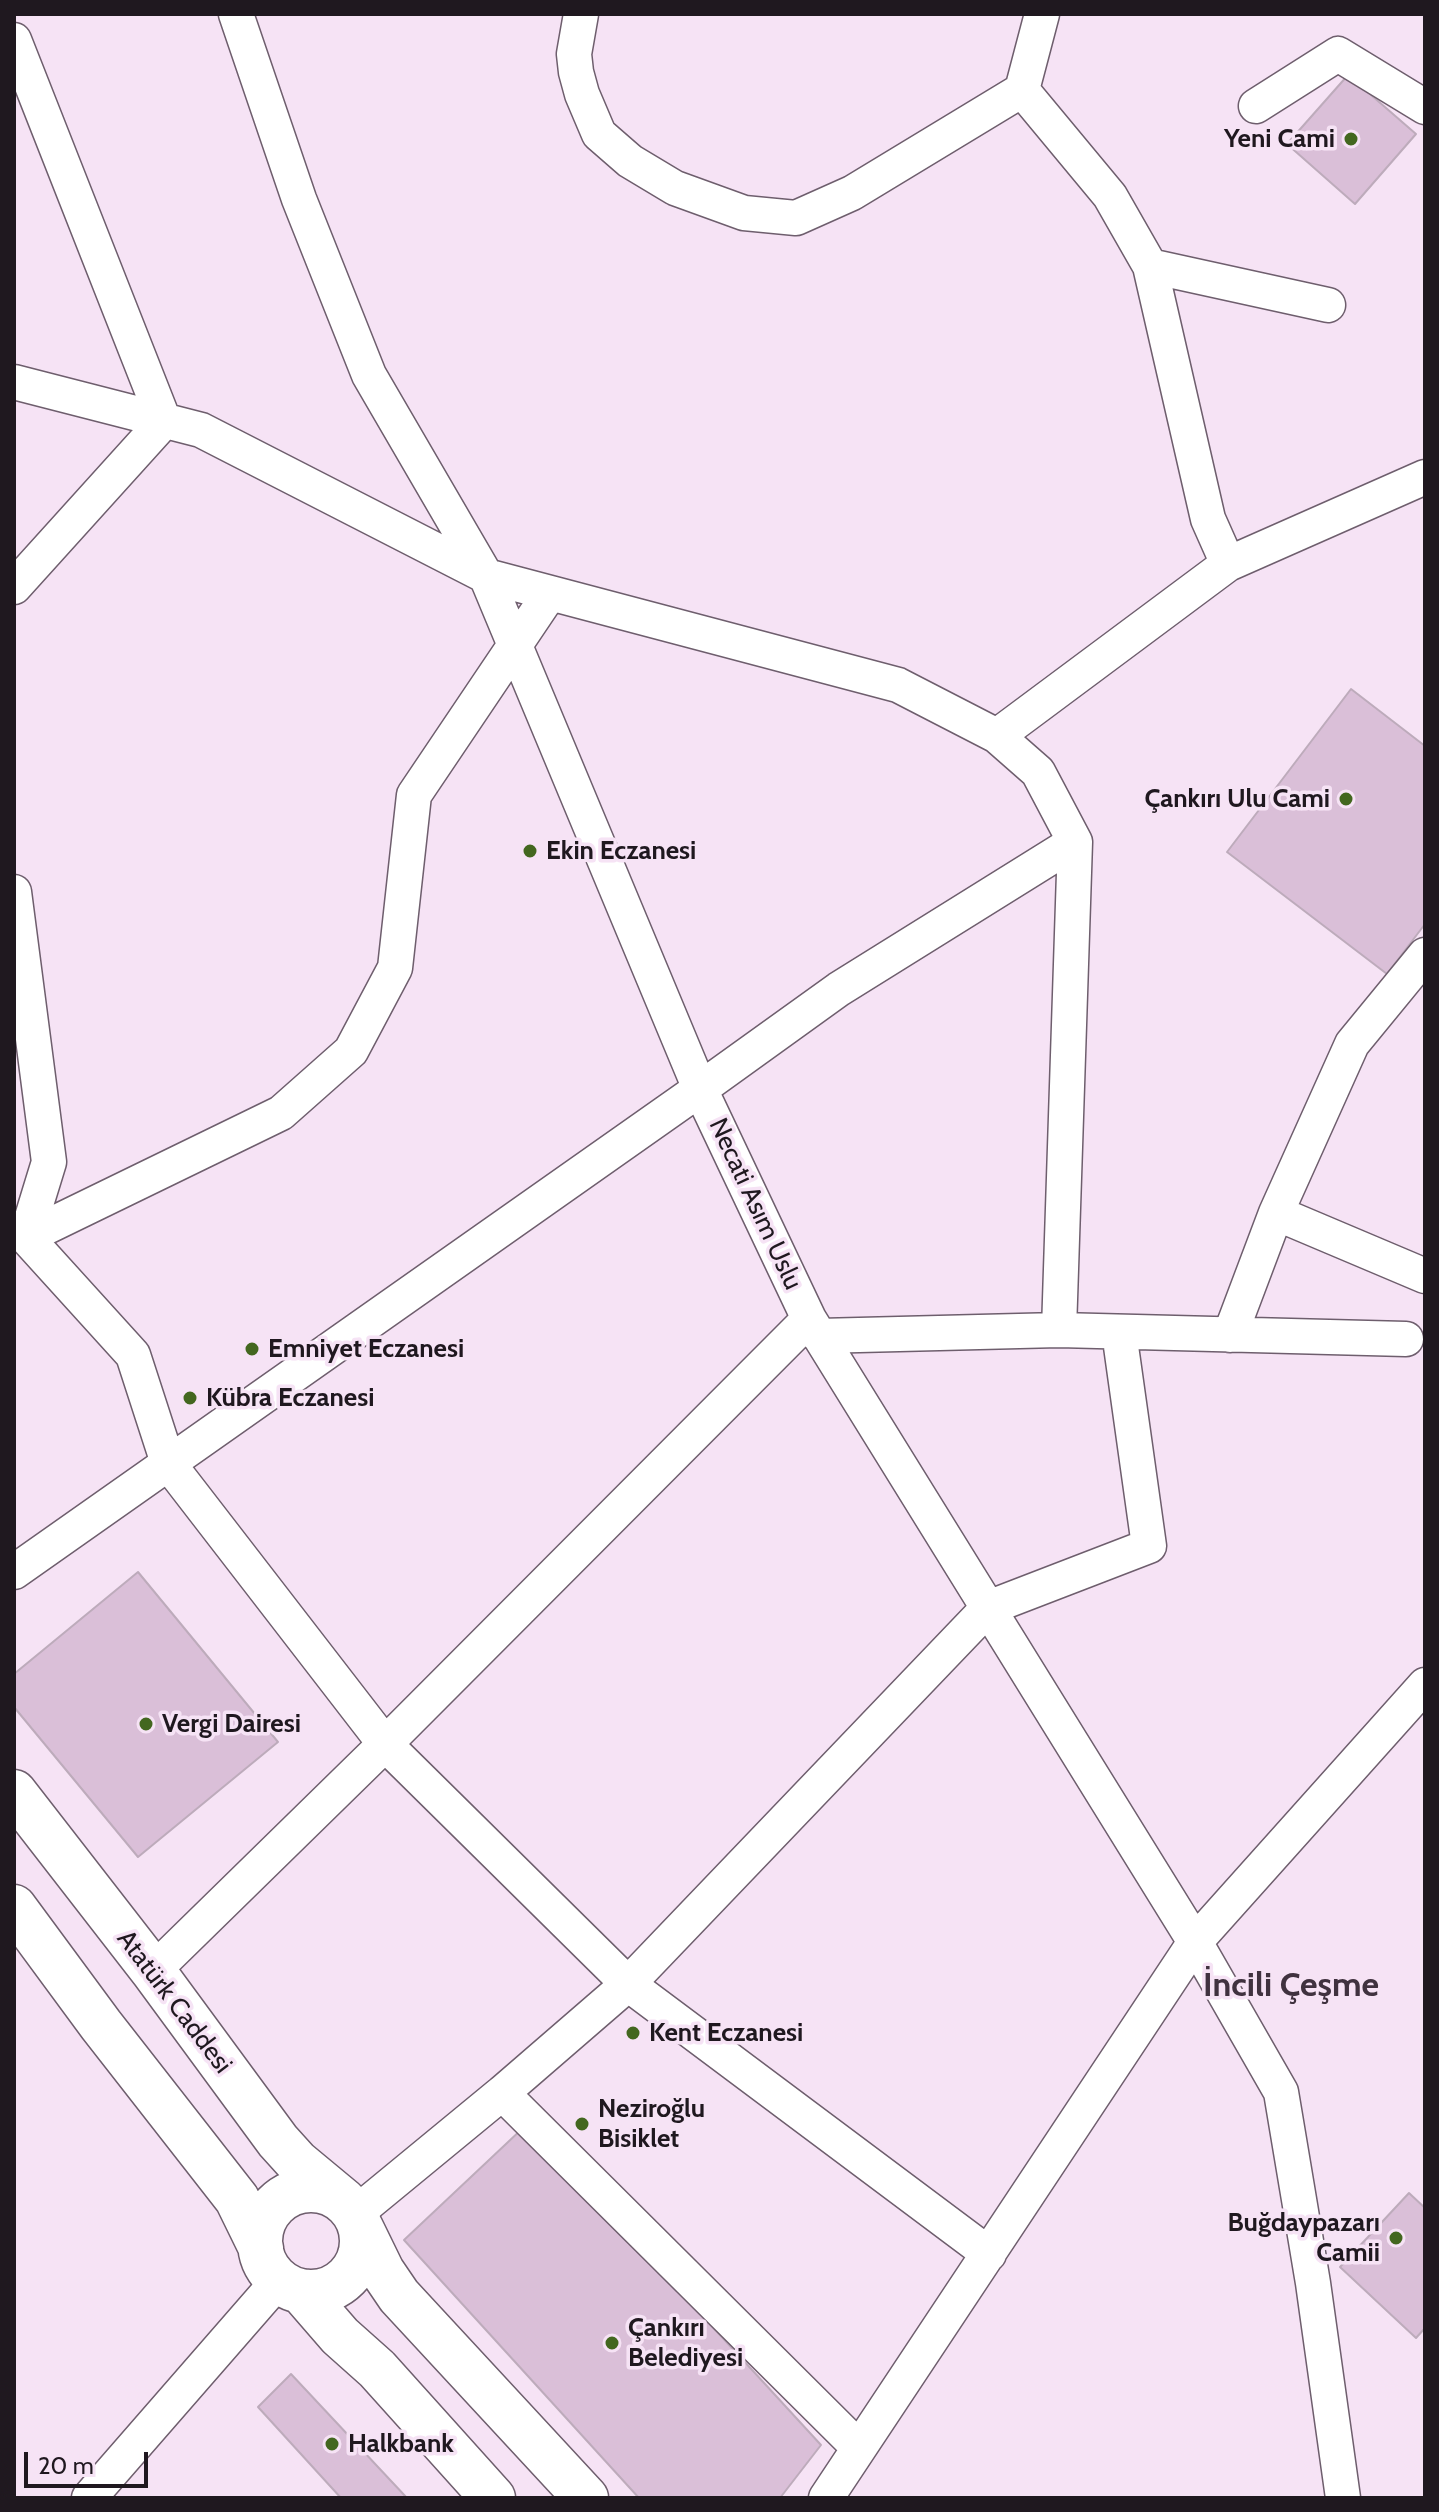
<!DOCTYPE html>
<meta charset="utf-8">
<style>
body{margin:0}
#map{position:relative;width:1439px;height:2512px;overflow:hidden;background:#f6e3f5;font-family:Cabin,sans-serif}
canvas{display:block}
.frame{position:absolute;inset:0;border:16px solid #1f181f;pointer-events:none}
.scale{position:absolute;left:24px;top:2452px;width:124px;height:36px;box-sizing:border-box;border:4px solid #1f181f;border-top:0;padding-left:10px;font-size:24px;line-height:28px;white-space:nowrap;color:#1f181f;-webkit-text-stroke:6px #f6e3f5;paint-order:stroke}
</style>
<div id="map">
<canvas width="1439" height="2512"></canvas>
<div class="frame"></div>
<div class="scale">20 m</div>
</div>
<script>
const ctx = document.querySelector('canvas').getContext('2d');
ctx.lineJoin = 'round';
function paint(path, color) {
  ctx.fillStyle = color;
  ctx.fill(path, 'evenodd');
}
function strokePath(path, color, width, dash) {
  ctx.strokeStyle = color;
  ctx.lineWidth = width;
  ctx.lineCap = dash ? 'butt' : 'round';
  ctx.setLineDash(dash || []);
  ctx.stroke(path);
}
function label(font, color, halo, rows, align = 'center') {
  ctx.font = font + ' Cabin,sans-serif';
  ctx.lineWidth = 7;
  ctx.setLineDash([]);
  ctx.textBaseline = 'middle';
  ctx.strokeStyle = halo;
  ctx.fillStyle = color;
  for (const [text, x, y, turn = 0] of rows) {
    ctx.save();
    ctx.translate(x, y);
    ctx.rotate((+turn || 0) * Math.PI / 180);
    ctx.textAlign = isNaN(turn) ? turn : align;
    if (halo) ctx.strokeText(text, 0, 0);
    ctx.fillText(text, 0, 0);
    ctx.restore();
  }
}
const building = new Path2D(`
 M1348,75L1416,134L1355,204L1287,144Z
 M1351,689L1425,746V924L1387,974L1227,852Z
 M138,1572L278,1742L138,1857L14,1707V1674Z
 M524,2127L619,2225L821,2445L780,2498H639L404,2240Z
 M1409,2193L1425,2208V2328L1416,2338L1340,2267Z
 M291,2374L407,2498H341L258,2407Z`);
const street = new Path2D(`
 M236,14L299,199L369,375L486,576L700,1089L809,1319L1195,1942L1281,2092L1313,2283L1343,2498
 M581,14L574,54L576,72L582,94L599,134L630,161L675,188L744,213L796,218L852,193L1022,90L1042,14
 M14,40L164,421L14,587
 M1022,90L1110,196L1150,266L1208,519L1228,564
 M1256,106L1338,54L1425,107
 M1150,266L1328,305
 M14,382L201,430L486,576L898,685L997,736L1038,772L1075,842
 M997,736L1228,564L1425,477
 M14,892L49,1162L26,1237L281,1113L351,1051L395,968L414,795L550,593
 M1276,1213L1352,1044L1425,955
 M14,1228L26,1237L133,1355L168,1463L385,1744L628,1984L989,2254
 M1230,1335L1276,1213L1425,1276
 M819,1336L1059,1330L1406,1339
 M14,1572L700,1089L839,989L1075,842L1059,1330
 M153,1971L385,1744L809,1319
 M502,2093L859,2448
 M355,2214L502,2093L628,1984L988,1608L1149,1546L1119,1332
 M89,2498L279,2280
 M826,2498L1195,1942L1425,1685`);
const secondary = new Path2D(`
 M14,1792L153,1971L278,2141L297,2162L344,2201
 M14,1907L101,2025L237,2199L261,2248
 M260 2241a51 51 0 1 1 102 0a51 51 0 1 1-102 0Z
 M361,2228L382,2271L399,2296L586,2498
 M301,2291L340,2336L377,2369L493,2498`);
const markers = [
 [1351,139,8,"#43671f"],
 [1346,799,8,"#43671f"],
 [530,851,8,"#43671f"],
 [252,1349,8,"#43671f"],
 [190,1398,8,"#43671f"],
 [146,1724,8,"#43671f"],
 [633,2033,8,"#43671f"],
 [582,2124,8,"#43671f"],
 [1396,2238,8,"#43671f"],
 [612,2343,8,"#43671f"],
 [332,2444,8,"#43671f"]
];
const poiNames = [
 ["Yeni Cami",1335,139,"right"],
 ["Çankırı Ulu Cami",1330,799,"right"],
 ["Ekin Eczanesi",546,851],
 ["Emniyet Eczanesi",268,1349],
 ["Kübra Eczanesi",206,1398],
 ["Vergi Dairesi",162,1724],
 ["Kent Eczanesi",649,2033],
 ["Neziroğlu",598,2109],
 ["Bisiklet",598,2139],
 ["Buğdaypazarı",1380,2223,"right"],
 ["Camii",1380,2253,"right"],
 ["Çankırı",628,2328],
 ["Belediyesi",628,2358],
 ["Halkbank",348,2444]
];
const streetNames = [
 ["Necati Asım Uslu",755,1204,65],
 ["Atatürk Caddesi",174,2002,53]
];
const districtNames = [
 ["İncili Çeşme",1291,1986]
];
paint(building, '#dabfd8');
strokePath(building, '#bdabbb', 2);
strokePath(street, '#6e5e6d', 37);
strokePath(secondary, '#6e5e6d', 47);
strokePath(street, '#fff', 34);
strokePath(secondary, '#fff', 44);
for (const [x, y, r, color] of markers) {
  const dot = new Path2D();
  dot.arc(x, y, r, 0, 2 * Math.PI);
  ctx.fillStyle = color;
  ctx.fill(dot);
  strokePath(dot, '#f6e3f5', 3);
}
label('bold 26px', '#1f181f', '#f6e3f5', poiNames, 'left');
label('26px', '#1f181f', '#f6e3f5', streetNames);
label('bold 34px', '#40323f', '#f6e3f5', districtNames);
</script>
